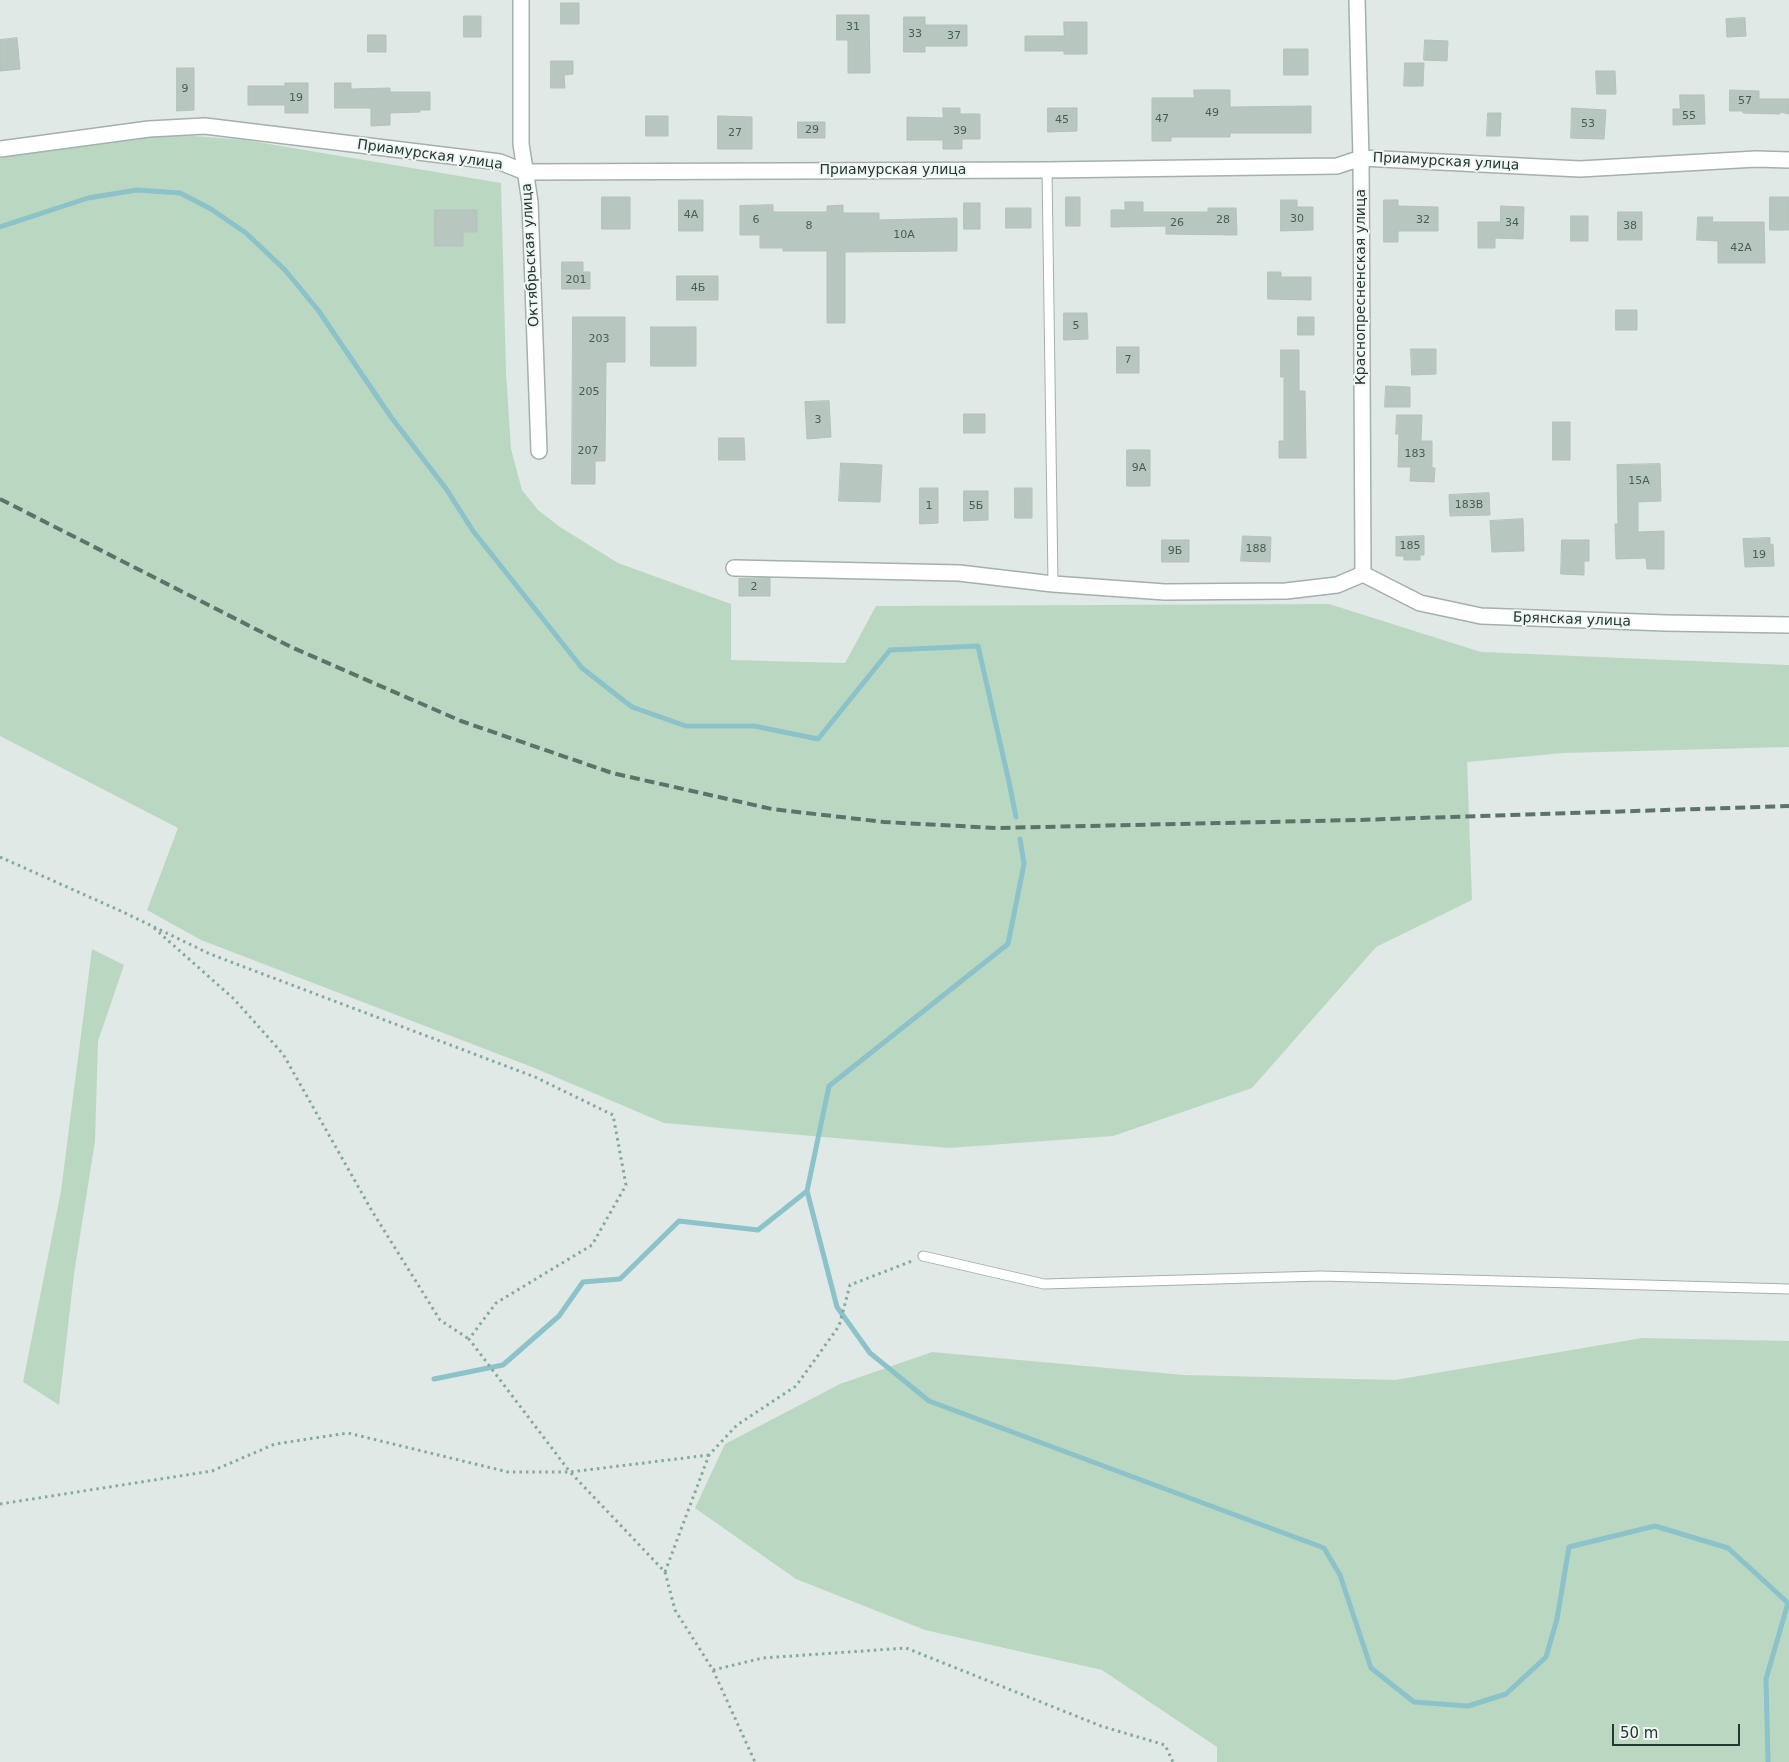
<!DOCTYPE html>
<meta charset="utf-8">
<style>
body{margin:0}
#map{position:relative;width:1789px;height:1762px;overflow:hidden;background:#e0e9e5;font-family:"DejaVu Sans",sans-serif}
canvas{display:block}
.scale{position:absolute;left:1612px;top:1724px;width:128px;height:22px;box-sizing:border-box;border:2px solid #223831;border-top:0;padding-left:6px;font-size:15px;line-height:18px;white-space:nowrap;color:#223831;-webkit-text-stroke:4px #f0f6f3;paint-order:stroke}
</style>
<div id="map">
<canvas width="1789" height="1762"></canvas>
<div class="scale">50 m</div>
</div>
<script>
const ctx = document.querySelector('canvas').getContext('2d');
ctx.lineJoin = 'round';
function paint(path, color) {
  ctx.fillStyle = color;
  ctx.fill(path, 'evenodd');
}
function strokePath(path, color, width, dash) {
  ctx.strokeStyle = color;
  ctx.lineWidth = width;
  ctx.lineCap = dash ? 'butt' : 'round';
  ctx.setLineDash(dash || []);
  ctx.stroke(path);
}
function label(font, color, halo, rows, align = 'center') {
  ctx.font = font + ' "DejaVu Sans",sans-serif';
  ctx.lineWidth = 4;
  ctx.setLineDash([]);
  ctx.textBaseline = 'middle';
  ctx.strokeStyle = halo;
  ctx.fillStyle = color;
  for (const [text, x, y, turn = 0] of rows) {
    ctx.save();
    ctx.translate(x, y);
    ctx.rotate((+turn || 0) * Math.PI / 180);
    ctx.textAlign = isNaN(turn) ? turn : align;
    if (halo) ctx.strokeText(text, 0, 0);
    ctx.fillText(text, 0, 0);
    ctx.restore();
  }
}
const green = new Path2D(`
 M143,132L245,140L501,183L506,372L511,449L522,490L538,510L560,527L618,563L731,604V660L845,663L876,606L1329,604L1481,652L1789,665V747L1563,753L1467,762L1472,900L1376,947L1252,1088L1113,1136L949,1148L664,1123L532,1067L201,940L147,910L178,828L0,736V157Z
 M92,949L124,965L98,1041L95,1141L74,1274L59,1405L23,1382L61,1191Z
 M1642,1338L1789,1341V1762H1217V1747L1102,1670L925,1630L796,1579L695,1508L725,1444L840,1384L932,1352L1184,1375L1395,1380Z`);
const stream = new Path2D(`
 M0,227L88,198L137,190L180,193L211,209L246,233L285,270L318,310L391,417L447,490L473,531L582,668L632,707L686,726H754L818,739L890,650L978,646L1009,782L1016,817
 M1020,839L1024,864L1008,944L829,1086L807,1191L837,1307L870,1353L929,1401L1324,1548L1340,1575L1371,1668L1414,1702L1468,1706L1506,1694L1546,1657L1557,1619L1569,1547L1655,1526L1728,1548L1788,1603L1766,1679L1768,1762
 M434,1379L503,1365L559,1316L583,1282L620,1279L679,1221L758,1230L807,1191`);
const building = new Path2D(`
 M561,3H579V24H561Z
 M837,15H869L870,73H848V40H837Z
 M464,16H481V37H464Z
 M904,17H925V25H967V46H925V52H904Z
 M1745,18L1746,36L1727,37L1726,19Z
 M1064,22H1087V54H1064V51H1025V36H1064Z
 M368,35H386V52H368Z
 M17,38L20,69L0,71V40Z
 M1425,40L1448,41L1447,61L1424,60Z
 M1284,49H1308V75H1284Z
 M551,61H573V74L564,75L565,88H551Z
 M1405,63H1424L1423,86H1404Z
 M177,68H194V110L177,111Z
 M1596,71H1615L1616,94H1597Z
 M285,83H308V113H285V105H248V86H285Z
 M335,83H351V89L390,88V92H430V110H420V112L390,113V125L371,126V108H335Z
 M1194,90H1230V107L1311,106V133H1230V137H1171V141H1152V98H1194Z
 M1730,90L1759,91V99H1789V114L1780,112V114L1743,113V111H1730Z
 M1680,95H1704L1705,124L1673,125V109H1680Z
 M943,108H960V114H980V139H962V149H943V140H907V117L943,118Z
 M1048,108H1077V131L1048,132Z
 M1572,108L1606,110L1604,139L1571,138Z
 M1488,113H1501L1500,136H1487Z
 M646,116H668V136H646Z
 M718,116L752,117V149H718Z
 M798,122H825V138H798Z
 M602,197H630V229H602Z
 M1066,197H1080V226H1066Z
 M1770,197H1789V230H1770Z
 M679,200H703V231H679Z
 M1281,200H1297V207H1313V230L1281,231Z
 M1384,200H1398V206L1438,207V231H1398V242H1384Z
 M1125,202H1143V212H1208V208H1236L1237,235L1166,234V226L1111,227V210H1125Z
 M964,203H980V229H964Z
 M773,205V212H827V206L843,205V213H879V220L957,218V251L845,252V323H827V251H783V248H760V235H740V206Z
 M1501,206L1524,207L1523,239L1495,238V248H1478V222H1500Z
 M1006,208H1031V228H1006Z
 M435,210H477V232H463V246H435Z
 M1618,212H1642V240H1618Z
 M1571,216H1588V241H1571Z
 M1698,217H1713L1712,222H1764L1765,263H1718V241L1697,240Z
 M562,262H583V272H590V289H562Z
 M1268,272H1281V277H1311V300L1268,299Z
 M677,276H718V300H677Z
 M1616,310H1637V330H1616Z
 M1064,313H1087L1088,339L1064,340Z
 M573,317H625V362H606L605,461H595V484H572Z
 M1298,317H1314V335H1298Z
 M651,327H696V366H651Z
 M1117,347H1139V373H1117Z
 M1411,349H1436V374L1412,375Z
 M1281,350H1299V391H1305L1306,458H1279V441H1284V377H1281Z
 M1386,386L1410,387V407H1385Z
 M829,401L831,437L807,439L805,402Z
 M964,414H985V433H964Z
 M1397,415H1422L1421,441H1432V468H1435L1434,482L1410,481L1411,467H1398L1399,434H1396Z
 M1553,422H1570V460H1553Z
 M719,438H744L745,460H719Z
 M1127,450H1150V486H1127Z
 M841,463L882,465L880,502L839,501Z
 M1660,464L1661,501L1638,502V532L1664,531V569H1647L1646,558L1616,559L1615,524H1618L1617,465Z
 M920,488H938V523L920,524Z
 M1015,488H1032V518H1015Z
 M964,491H988V520L964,521Z
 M1489,493L1490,515L1450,516L1449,495Z
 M1523,519L1524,551L1492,552L1490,521Z
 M1243,536L1271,537L1270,562L1241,561Z
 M1424,536V555H1420V560H1404V556H1396V537Z
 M1770,538V545L1773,544L1774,566L1745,567L1743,539Z
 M1162,540H1189V562H1162Z
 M1562,540H1589V561H1584V575L1561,574Z
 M770,578V596H739V579Z`);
const path = new Path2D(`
 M0,857L123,912L210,954L535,1077L613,1115L626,1185L592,1245L496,1303L469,1339L570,1472L709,1455
 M154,928L234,999L283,1054L372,1211L440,1320L469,1339
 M0,1504L212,1471L275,1444L348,1433L508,1472H570L665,1572L675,1610L713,1670L755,1762
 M665,1572L709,1455L737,1425L796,1386L839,1326L850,1285L912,1261
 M713,1670L763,1658L906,1648L1101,1726L1165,1745L1173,1762`);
const service = new Path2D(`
 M1047,170L1053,584
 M923,1256L1044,1284L1321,1276L1789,1289`);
const minor = new Path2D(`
 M521,0V144L530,202L539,451
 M1357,0L1361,158L1363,574
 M0,149L149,129L205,126L500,162L525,172L1047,170L1337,166L1361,158L1580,169L1756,159L1789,160
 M734,568L959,573L1053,584L1165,592L1286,591L1337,585L1363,574
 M1363,574L1420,603L1481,616L1665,623L1789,625`);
const rail = new Path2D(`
 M0,499L291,647L461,721L612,773L772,809L884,822L996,828L1357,820L1789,806`);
const numberNames = [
 ["31",853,27],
 ["33",915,34],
 ["37",954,36],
 ["9",185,89],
 ["19",296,98],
 ["57",1745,101],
 ["49",1212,113],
 ["55",1689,116],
 ["47",1162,119],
 ["45",1062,120],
 ["53",1588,124],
 ["29",812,130],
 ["39",960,131],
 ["27",735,133],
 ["4А",691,215],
 ["30",1297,219],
 ["6",756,220],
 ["28",1223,220],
 ["32",1423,220],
 ["26",1177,223],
 ["34",1512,223],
 ["8",809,226],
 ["38",1630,226],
 ["10А",904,235],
 ["42А",1741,248],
 ["201",576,280],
 ["4Б",698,288],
 ["5",1076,326],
 ["203",599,339],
 ["7",1128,360],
 ["205",589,392],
 ["3",818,420],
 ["207",588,451],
 ["183",1415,454],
 ["9А",1139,468],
 ["15А",1639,481],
 ["183В",1469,505],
 ["1",929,506],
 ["5Б",976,506],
 ["185",1410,546],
 ["188",1256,549],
 ["9Б",1175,551],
 ["19",1759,555],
 ["2",754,587]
];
const streetNames = [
 ["Приамурская улица",430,155,8],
 ["Приамурская улица",1446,162,3],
 ["Приамурская улица",893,170],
 ["Октябрьская улица",531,255,-93],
 ["Краснопресненская улица",1361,287,-90],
 ["Брянская улица",1572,620,2]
];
paint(green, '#bad8c1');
strokePath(stream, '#8cc2c9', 5);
paint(building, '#b8c6c0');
strokePath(building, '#b3c2bb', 1);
strokePath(service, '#a3b0ab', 11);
strokePath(minor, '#a3b0ab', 18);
strokePath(path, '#83aa9c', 3, [2.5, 4]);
strokePath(service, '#fff', 9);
strokePath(minor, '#fff', 15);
strokePath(rail, '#5c736c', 4, [10, 5]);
label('11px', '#485c55', null, numberNames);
label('14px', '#223831', '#f0f6f3', streetNames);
</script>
